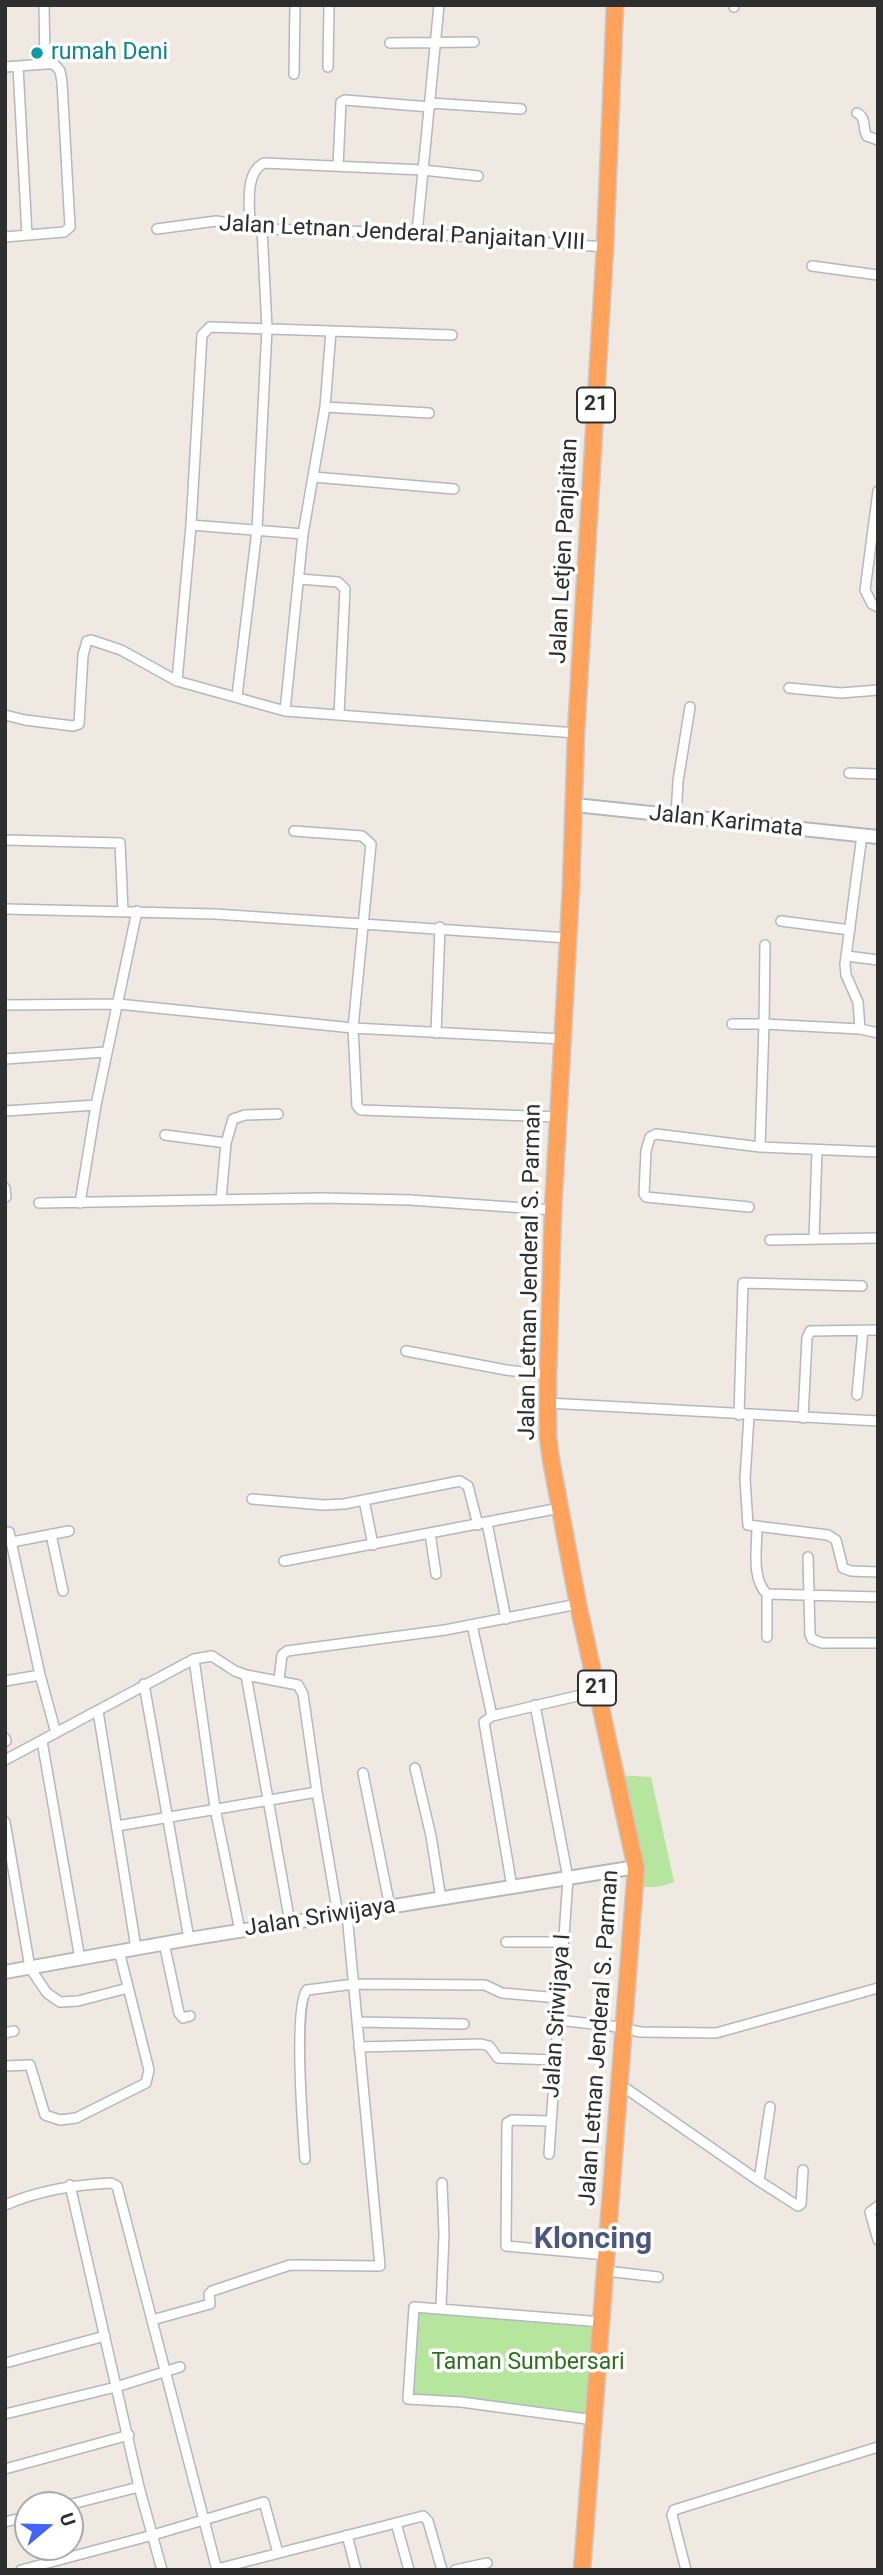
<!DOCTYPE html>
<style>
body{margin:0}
#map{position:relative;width:883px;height:2575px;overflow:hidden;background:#efe9e1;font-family:Roboto,sans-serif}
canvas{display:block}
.frame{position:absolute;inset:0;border:7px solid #2e2e2e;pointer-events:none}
.north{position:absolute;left:14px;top:2491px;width:70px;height:70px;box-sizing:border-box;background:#fff;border:2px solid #ababab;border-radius:50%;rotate:71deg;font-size:19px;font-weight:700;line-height:28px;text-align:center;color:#2e2e2e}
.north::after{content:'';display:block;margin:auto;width:24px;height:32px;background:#4264fb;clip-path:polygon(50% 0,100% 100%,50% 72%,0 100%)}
</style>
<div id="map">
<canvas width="883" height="2575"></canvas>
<div class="frame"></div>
<div class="north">U</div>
</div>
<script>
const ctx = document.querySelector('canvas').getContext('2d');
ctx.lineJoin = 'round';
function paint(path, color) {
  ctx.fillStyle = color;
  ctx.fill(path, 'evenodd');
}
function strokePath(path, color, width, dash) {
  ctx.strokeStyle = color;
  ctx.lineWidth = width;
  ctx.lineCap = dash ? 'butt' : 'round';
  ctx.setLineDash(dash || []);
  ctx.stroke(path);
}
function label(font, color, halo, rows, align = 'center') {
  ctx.font = font + ' Roboto,sans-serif';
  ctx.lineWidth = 7;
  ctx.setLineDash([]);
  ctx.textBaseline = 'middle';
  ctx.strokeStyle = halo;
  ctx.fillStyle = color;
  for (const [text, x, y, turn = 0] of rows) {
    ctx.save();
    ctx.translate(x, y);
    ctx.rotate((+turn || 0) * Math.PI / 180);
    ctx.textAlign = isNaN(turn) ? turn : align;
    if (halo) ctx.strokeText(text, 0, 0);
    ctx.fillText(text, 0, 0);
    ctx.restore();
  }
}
const green = new Path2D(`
 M616,1775L651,1777L674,1882C661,1888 648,1887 634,1887Z
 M414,2304L601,2322L594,2419L409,2396Z`);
const street = new Path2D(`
 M734,7V5
 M390,43L474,42
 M18,66L27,235
 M5,67L45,64L44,5
 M328,67L329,5
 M294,74L295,5
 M430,103L521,109
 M857,113C867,118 862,128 867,136L878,140
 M338,166L341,102L345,100L430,107
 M250,227C250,207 244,173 264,163L423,170L478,176
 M157,229L216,221L262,229L417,233L605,247
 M417,233L439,5
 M5,237L64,232L70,227L62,82L60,71L54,64H45
 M812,266L878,275
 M325,407L429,413
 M314,477L454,489
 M878,491L865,590L872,604L878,607
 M191,525L202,335L210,327L452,335
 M299,579L338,582L345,589L339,715
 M177,681L191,525L303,534
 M789,688L841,693L878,690
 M237,696L257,530L267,328L262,229
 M285,711L303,534L325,407L331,331
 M5,715L25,720L73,726L79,724L83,655L87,641L91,640L121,650L177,681L285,711L576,733
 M849,773L878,774
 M676,817L678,781L690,707
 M294,831L362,836L371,844L353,1028L357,1106L361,1110L558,1117
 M5,840L120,843L123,911
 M5,909L215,914L568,938
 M781,921L850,930
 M847,956L878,960
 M5,1005L118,1004L353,1028L562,1039
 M732,1024H764L765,945
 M860,1029L858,1002L846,975L845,964L862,835
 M436,1033L440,927
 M878,1033L860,1029L764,1024L760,1147L878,1152
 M5,1059L106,1052
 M5,1111L96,1105L137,911
 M165,1135L226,1143
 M5,1188L6,1197
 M221,1199L226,1143L233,1119L245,1115L278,1114
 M39,1203L323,1198L410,1200L553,1210
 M80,1203L96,1105
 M749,1207L646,1197L644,1194L646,1151L650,1137L656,1134L760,1147
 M814,1239L817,1150
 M770,1240L878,1238
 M406,1351L506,1370L548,1375
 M857,1395L863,1330
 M548,1403L878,1421
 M739,1415L743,1283L862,1286
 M749,1416L745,1479L748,1525L828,1535L836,1540L843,1568L851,1571L878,1572
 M803,1418L807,1338L810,1331L878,1330
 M252,1499L323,1505L344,1504L460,1481L468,1486L478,1525
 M364,1500L373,1545
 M487,1523L506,1619
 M757,1527C757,1547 751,1579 767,1594L878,1597
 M9,1532L40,1675L56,1733
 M430,1533L436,1574
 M51,1534L63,1591
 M12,1542L69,1531
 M808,1557L810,1634L812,1639L822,1643H878
 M284,1561L560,1508
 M472,1625L492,1716
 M767,1637V1594
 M194,1659L215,1808L240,1931
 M246,1675L290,1923
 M279,1680L282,1655L287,1651L445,1630L578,1604
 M5,1681L40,1675
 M144,1684L189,1939
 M535,1705L568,1878L549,2154
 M98,1711L136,1948
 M5,1738L6,1741
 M42,1741L80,1959
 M5,1760L194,1659L212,1656L235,1671L246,1675L298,1685L303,1694L317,1792L338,1915
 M415,1768L431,1836L441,1899
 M363,1773L390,1907
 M5,1822L30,1968L47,1993L60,2002L78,2001L128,1988
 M117,1826L317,1792
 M512,1887L484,1722L492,1716L598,1691
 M506,1942H562
 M164,1943L179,2013L183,2018L190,2016
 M558,2020L611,2026L641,2032L716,2033L878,1988
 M357,2022L464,2024
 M5,2033L14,2031
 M359,2047L481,2044L489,2046L498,2058L555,2060
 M5,2066L30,2065L45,2115L60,2120L76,2118L146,2083L149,2070L119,1951
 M621,2085L759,2181L770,2107
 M551,2121L512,2120L507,2123L506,2246L607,2255
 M305,2159C303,2132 293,2004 307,1990L354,1984L485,1985L502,1993L559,1998
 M759,2181L798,2206L801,2204L803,2170
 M70,2185L139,2487L162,2570
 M5,2205C40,2190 74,2185 111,2183L117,2186L217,2570
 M878,2206L870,2212L878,2240
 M606,2271L658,2277
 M441,2307L444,2234L442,2183
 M152,2320L210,2304L209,2294L212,2291L290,2265L380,2266L347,1914
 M5,2363L105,2336
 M5,2414L116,2387L180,2367
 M594,2420L461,2402L408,2399L414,2307L602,2322
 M5,2469L129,2435
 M68,2505L139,2487
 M5,2522L28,2516
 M396,2523L409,2570
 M347,2535L356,2570
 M217,2569L423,2516L428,2521L442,2570
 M21,2570L153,2535L264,2502L278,2553
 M455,2570L487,2563
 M686,2570L672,2515L674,2510L878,2447`);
const secondary = new Path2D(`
 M575,805L878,837
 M5,1972L189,1939L636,1867`);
const highway = new Path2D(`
 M582,2570L636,1868L578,1604L551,1460L548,1437V1375L553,1210L571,888L576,733L605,247L615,5`);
const markers = [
 [37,53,7,"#0f9aa8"]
];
const shields = [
 [596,405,38],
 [597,1688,38]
];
const shieldNames = [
 ["21",596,405],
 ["21",597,1688]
];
const cultureNames = [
 ["rumah Deni",51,53]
];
const streetNames = [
 ["Jalan Letnan Jenderal Panjaitan VIII",402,234,3],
 ["Jalan Letjen Panjaitan",565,551,-87],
 ["Jalan Karimata",726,822,6],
 ["Jalan Letnan Jenderal S. Parman",531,1272,-89],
 ["Jalan Sriwijaya",320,1918,-9],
 ["Jalan Sriwijaya I",558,2016,-86],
 ["Jalan Letnan Jenderal S. Parman",600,2038,-86]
];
const parkNames = [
 ["Taman Sumbersari",528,2363]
];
const districtNames = [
 ["Kloncing",593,2240]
];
paint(green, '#b6e59e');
strokePath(street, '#b4b7c1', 12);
strokePath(secondary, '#b4b7c1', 16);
strokePath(highway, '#c9c9c9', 19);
strokePath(street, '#fff', 9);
strokePath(secondary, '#fff', 12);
strokePath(highway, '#ffa35c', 16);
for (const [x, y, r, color] of markers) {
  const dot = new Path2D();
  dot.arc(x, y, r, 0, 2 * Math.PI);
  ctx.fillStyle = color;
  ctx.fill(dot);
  strokePath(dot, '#fff', 2.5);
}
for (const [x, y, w] of shields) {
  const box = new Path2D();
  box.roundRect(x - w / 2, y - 17.5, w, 35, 5);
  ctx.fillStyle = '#fff';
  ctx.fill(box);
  strokePath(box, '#2e2e2e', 2);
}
label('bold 21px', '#2e2e2e', null, shieldNames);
label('23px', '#0d838f', '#fff', cultureNames, 'left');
label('23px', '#2e2e2e', '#fff', streetNames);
label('23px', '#2c6e1b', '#fff', parkNames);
label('bold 30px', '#4d5680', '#fff', districtNames);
</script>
